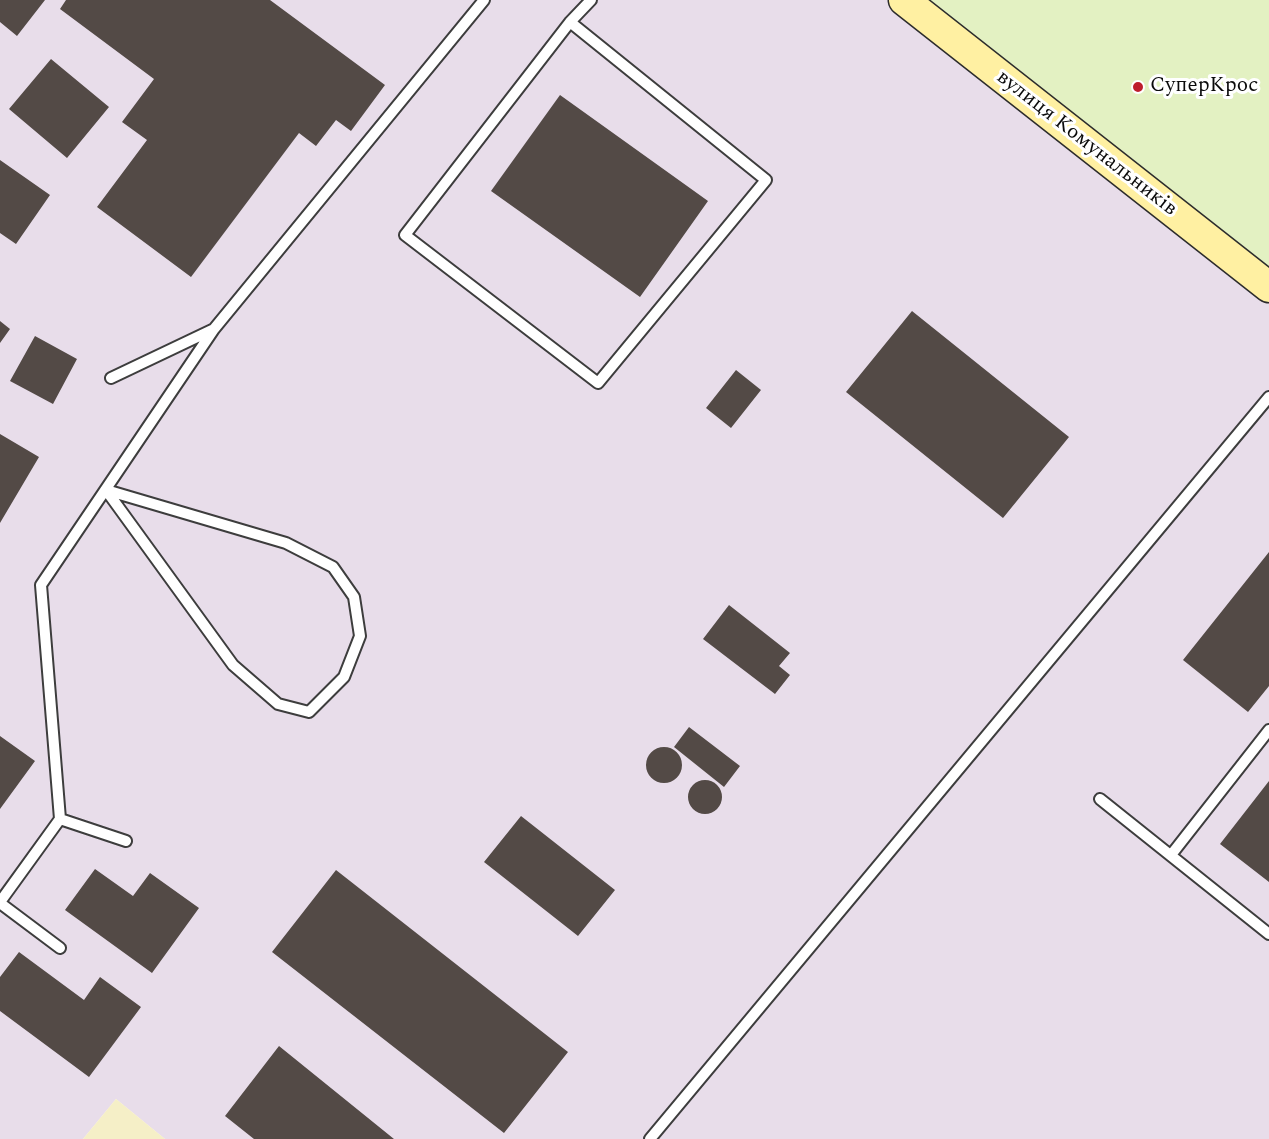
<!DOCTYPE html>
<meta charset="utf-8">
<style>
body{margin:0}
canvas{display:block;background:#fff9e7}
</style>
<canvas width="1269" height="1139"></canvas>
<script>
const ctx = document.querySelector('canvas').getContext('2d');
ctx.lineJoin = 'round';
function paint(path, color) {
  ctx.fillStyle = color;
  ctx.fill(path, 'evenodd');
}
function strokePath(path, color, width, dash) {
  ctx.strokeStyle = color;
  ctx.lineWidth = width;
  ctx.lineCap = dash ? 'butt' : 'round';
  ctx.setLineDash(dash || []);
  ctx.stroke(path);
}
function label(font, color, halo, rows, align = 'center') {
  ctx.font = font + ' Spectral,serif';
  ctx.lineWidth = 6;
  ctx.setLineDash([]);
  ctx.textBaseline = 'middle';
  ctx.strokeStyle = halo;
  ctx.fillStyle = color;
  for (const [text, x, y, turn = 0] of rows) {
    ctx.save();
    ctx.translate(x, y);
    ctx.rotate((+turn || 0) * Math.PI / 180);
    ctx.textAlign = isNaN(turn) ? turn : align;
    if (halo) ctx.strokeText(text, 0, 0);
    ctx.fillText(text, 0, 0);
    ctx.restore();
  }
}
const industrial = new Path2D(`
 M0,0H895L1269,294V1139H165L116,1099L83,1139H0Z`);
const farmland = new Path2D(`
 M116,1099L165,1139H83Z`);
const pitch = new Path2D(`
 M895,0H1269V294Z`);
const building = new Path2D(`
 M0,0H45L17,36L0,22Z
 M66,0H270L385,85L351,131L336,120L316,146L299,133L191,277L97,207L147,140L122,122L154,79L60,9Z
 M51,59L109,107L67,158L9,109Z
 M560,95L708,201L640,297L491,191Z
 M0,160L50,195L16,244L0,233Z
 M912,311L1069,437L1003,518L846,392Z
 M0,321L10,329L0,343Z
 M35,336L77,359L53,404L10,381Z
 M736,370L761,390L731,428L706,408Z
 M0,434L39,457L0,523Z
 M1269,552V686L1248,712L1183,660Z
 M729,605L790,653L779,666L790,675L775,694L703,639Z
 M689,727L740,766L724,787L674,747Z
 M0,736L35,761L0,809Z
 M646 765a18 18 0 1 1 36 0a18 18 0 1 1-36 0Z
 M688 797a17 17 0 1 1 34 0a17 17 0 1 1-34 0Z
 M1269,781V882L1220,844Z
 M521,816L615,890L578,936L484,862Z
 M95,869L133,896L150,873L199,908L152,973L65,910Z
 M336,870L568,1052L504,1133L272,952Z
 M19,952L84,1000L100,977L141,1007L89,1077L0,1011V977Z
 M279,1046L394,1139H254L225,1116Z`);
const lane = new Path2D(`
 M570,22L766,180L598,383L405,235L570,22L591,0
 M111,378L214,329L484,0
 M106,490L286,543L333,567L354,597L360,636L344,677L309,712L278,704L233,665Z
 M1100,799L1269,934
 M60,819L126,841
 M1171,855L1269,730
 M0,902L60,819L41,585L214,329
 M0,903L60,948
 M650,1139L1269,397`);
const secondary = new Path2D(`
 M904,0L1269,287`);
const markers = [
 [1138,87,6,"#be1e2d"]
];
const poiNames = [
 ["СуперКрос",1150,87]
];
const streetNames = [
 ["вулиця Комунальників",1086,144,38]
];
paint(industrial, '#e8ddea');
paint(farmland, '#f5efc7');
paint(pitch, '#e3f1c2');
paint(building, '#534a46');
strokePath(lane, '#3d3d3d', 14);
strokePath(secondary, '#2c2c2c', 33);
strokePath(lane, '#fff', 10);
strokePath(secondary, '#fff0a2', 30);
for (const [x, y, r, color] of markers) {
  const dot = new Path2D();
  dot.arc(x, y, r, 0, 2 * Math.PI);
  ctx.fillStyle = color;
  ctx.fill(dot);
  strokePath(dot, '#fff', 2);
}
label('21px', '#0a0a0a', '#fff', poiNames, 'left');
label('21px', '#0a0a0a', '#fff', streetNames);
</script>
